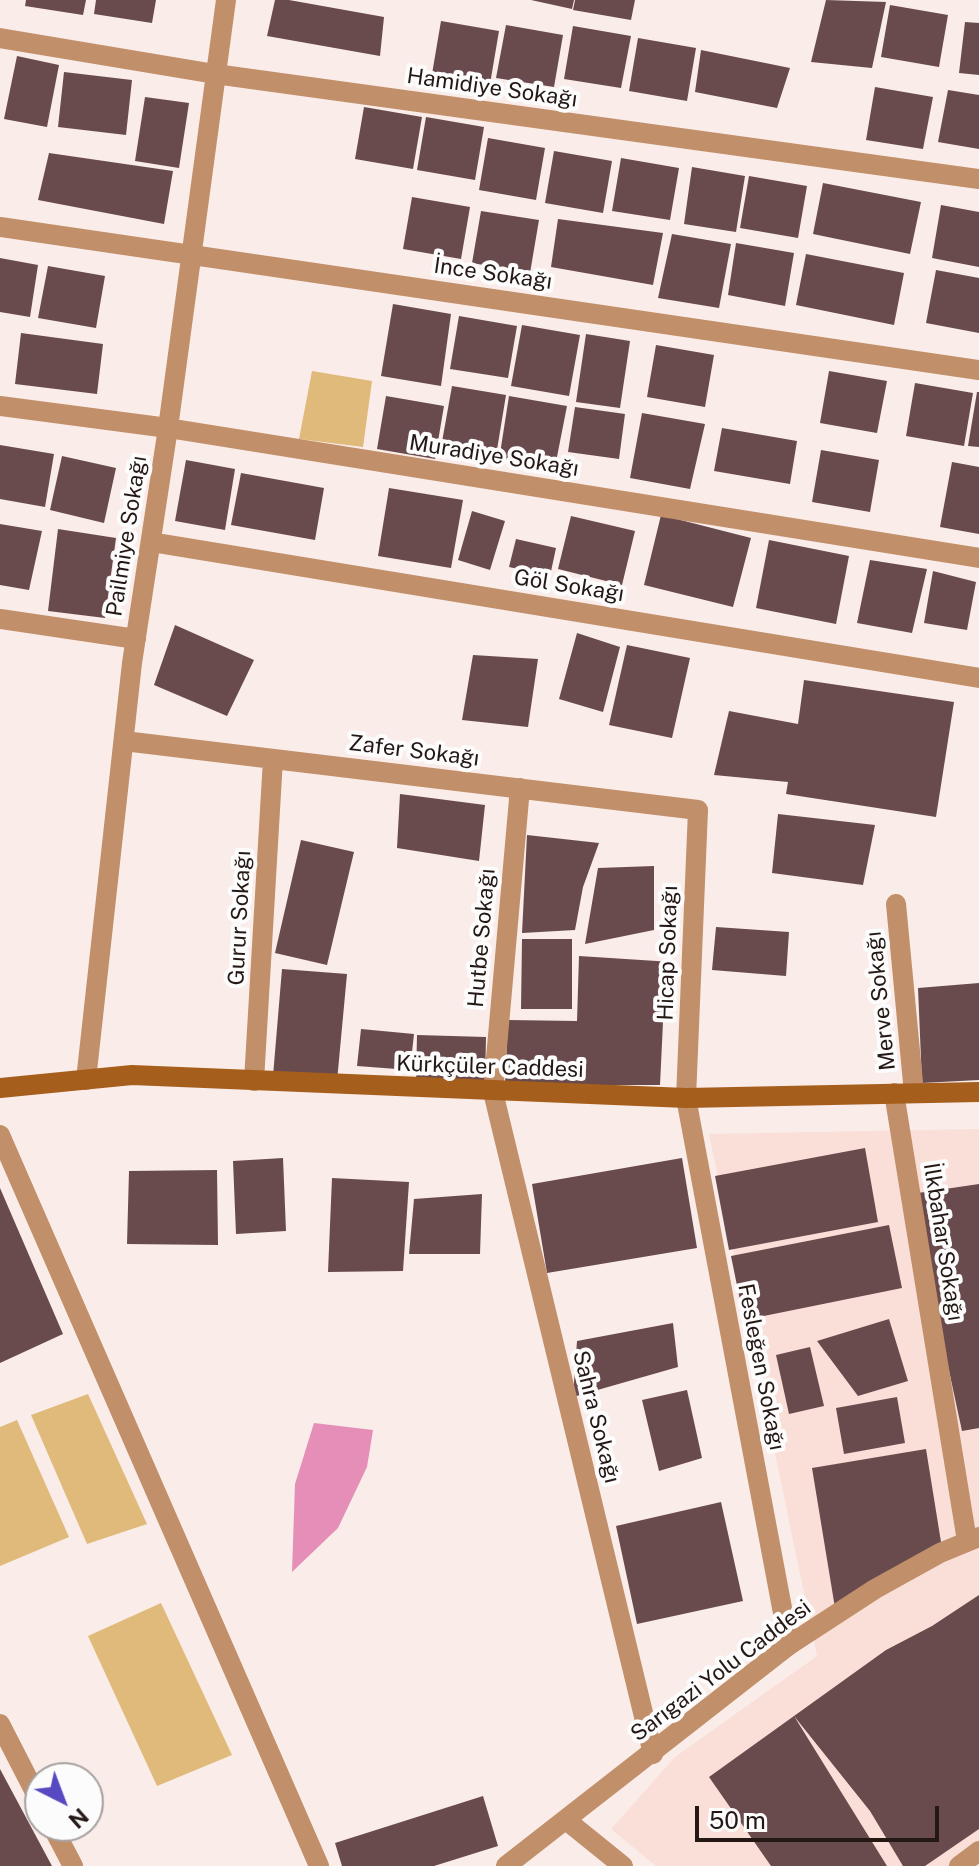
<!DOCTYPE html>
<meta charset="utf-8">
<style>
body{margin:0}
#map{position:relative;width:979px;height:1866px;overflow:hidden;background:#faece8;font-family:"Public Sans",sans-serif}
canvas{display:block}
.north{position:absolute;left:24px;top:1762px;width:80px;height:80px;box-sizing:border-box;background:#fcfcfc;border:2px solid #a6a1a0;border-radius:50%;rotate:138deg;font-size:22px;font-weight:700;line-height:32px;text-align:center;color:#241815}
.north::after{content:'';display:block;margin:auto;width:28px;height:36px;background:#5649c1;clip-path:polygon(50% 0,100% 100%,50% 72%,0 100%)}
.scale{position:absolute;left:695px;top:1806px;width:244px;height:36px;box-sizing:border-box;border:4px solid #241815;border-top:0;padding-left:10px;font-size:24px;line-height:28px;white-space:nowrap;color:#241815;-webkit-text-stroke:6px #fcfcfc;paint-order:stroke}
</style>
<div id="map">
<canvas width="979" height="1866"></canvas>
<div class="north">N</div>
<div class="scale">50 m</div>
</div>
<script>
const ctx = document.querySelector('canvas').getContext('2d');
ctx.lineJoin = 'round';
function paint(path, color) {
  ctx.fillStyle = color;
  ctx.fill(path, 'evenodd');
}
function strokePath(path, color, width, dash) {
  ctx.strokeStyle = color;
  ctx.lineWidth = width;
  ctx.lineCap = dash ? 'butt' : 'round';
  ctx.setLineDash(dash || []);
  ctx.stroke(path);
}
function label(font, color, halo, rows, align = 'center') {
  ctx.font = font + ' "Public Sans",sans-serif';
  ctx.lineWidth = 8;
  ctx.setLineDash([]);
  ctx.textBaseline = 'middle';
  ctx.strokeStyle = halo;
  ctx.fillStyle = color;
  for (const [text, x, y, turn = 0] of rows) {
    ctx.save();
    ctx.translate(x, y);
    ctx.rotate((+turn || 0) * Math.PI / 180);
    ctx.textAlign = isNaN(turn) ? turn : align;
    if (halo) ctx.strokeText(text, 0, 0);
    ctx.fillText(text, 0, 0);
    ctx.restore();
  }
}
const built = new Path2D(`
 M979,1129V1866H656L611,1829L675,1757L817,1656L709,1134Z`);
const green = new Path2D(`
 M312,371L372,381L363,447L299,439Z
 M88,1394L147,1524L87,1544L31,1415Z
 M17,1420L69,1537L0,1566V1427Z
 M161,1603L232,1755L157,1786L88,1636Z`);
const water = new Path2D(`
 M314,1423L373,1430L367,1467L338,1528L292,1572L295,1484Z`);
const building = new Path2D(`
 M26,0H86L83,15L25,6Z
 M96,0H156L152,23L94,14Z
 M275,0H289L384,17L380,56L267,36Z
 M531,0H574L572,9Z
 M575,0H635L631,20L573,10Z
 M826,0L886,2L872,68L811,62Z
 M890,5L948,15L939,67L881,57Z
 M441,21L499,31L490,84L432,74Z
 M965,22L979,23V75L959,73Z
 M506,25L563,35L554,87L496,78Z
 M573,26L631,36L621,88L564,79Z
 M638,38L696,48L687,101L629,91Z
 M701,50L790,68L777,108L695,92Z
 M17,56L59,65L47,127L4,119Z
 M64,72L132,80L126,135L58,127Z
 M875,87L933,97L923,149L866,140Z
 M948,90L979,95V149L938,142Z
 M145,97L189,103L179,168L135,161Z
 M364,107L422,117L413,169L355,159Z
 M426,117L484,127L475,180L417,170Z
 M488,138L545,148L536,200L479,190Z
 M554,151L612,161L603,213L545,203Z
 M49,153L173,171L164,224L38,200Z
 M621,158L679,168L670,220L612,211Z
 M692,167L745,176L736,232L684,224Z
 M749,176L807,186L798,238L740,228Z
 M823,183L921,202L910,254L813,234Z
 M412,197L470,207L461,259L403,249Z
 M941,205L979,212V267L932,258Z
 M481,211L539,220L530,273L472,263Z
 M558,219L663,233L653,285L551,267Z
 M672,234L731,244L719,308L658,298Z
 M736,243L794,253L785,306L728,295Z
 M806,254L904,273L894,325L796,305Z
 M0,258L38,265L30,317L0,312Z
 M48,266L105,276L96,328L38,318Z
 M936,270L979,278V333L926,323Z
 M393,304L451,314L441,386L381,376Z
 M459,316L517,326L508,378L450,369Z
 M522,325L580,335L569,396L511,386Z
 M21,333L103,344L97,394L15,384Z
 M586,334L630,341L620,408L576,402Z
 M656,345L714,355L705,407L647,397Z
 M829,371L887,381L877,433L820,423Z
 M915,383L973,393L964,446L906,436Z
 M452,386L506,395L495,462L440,453Z
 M977,392H979V447L968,446Z
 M386,396L444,406L435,459L377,449Z
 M509,396L567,406L555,467L499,460Z
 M575,407L625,414L619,459L568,452Z
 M642,413L705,424L690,489L630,478Z
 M722,428L797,441L790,484L714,471Z
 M0,445L54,454L45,507L0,499Z
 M821,450L879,460L870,512L812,502Z
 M62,456L116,468L104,523L50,510Z
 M186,460L235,469L225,530L175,521Z
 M952,462L979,467V534L940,527Z
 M241,473L324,488L315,540L231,525Z
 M389,488L463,500L451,568L378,556Z
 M472,511L505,521L490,570L458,560Z
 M661,515L751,538L733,607L644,585Z
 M571,516L635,531L622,585L558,569Z
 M0,524L42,531L29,590L0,585Z
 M58,529L116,538L105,618L48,611Z
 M516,539L556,548L550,576L509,567Z
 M769,540L849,556L836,624L756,608Z
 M870,560L927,569L912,633L857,623Z
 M933,571L976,582L967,630L924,623Z
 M175,625L254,660L227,716L154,685Z
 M577,633L620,647L603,712L559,699Z
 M627,645L690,658L672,738L609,725Z
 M473,655L538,659L528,727L462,720Z
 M804,680L954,702L936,817L786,794L788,782L714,775L729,711L798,724Z
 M400,794L485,805L479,861L397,848Z
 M778,814L875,825L863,885L772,873Z
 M527,835L599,843L583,887L575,930L522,933Z
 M301,840L354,852L327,965L275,953Z
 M654,866V930L585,944L598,868Z
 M716,927L789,932L786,976L712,970Z
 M522,939H572V1009H521Z
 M579,956L672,962L663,1022L660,1085H505L508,1020L577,1021Z
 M282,969L347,974L337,1081L273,1076Z
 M979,983V1080L922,1083L918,988Z
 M361,1029L414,1034L410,1070L357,1066Z
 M417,1035L486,1037L485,1083L416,1082Z
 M865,1148L878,1222L729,1250L715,1176Z
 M283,1158L286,1231L236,1234L233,1161Z
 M682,1158L697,1248L547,1273L532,1184Z
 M217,1170L218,1245L127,1244L129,1171Z
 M332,1178L409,1182L403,1271L328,1272Z
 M979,1184V1428L962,1431L911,1194Z
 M0,1188L63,1334L0,1363Z
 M482,1194L480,1254H409L414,1199Z
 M889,1225L902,1288L744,1320L731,1256Z
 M889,1319L908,1381L858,1396L817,1341Z
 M673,1323L678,1367L573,1397L577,1341Z
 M810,1347L824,1406L789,1414L776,1355Z
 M687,1390L702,1458L659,1471L642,1400Z
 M897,1397L905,1443L844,1454L836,1408Z
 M926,1449L941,1542L835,1608L812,1468Z
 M721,1502L743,1601L637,1624L616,1526Z
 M979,1595V1829L925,1866H903L870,1811L794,1716L886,1650L932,1626Z
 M794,1716L887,1866H771L709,1777Z
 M0,1769L52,1866H0Z
 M483,1796L498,1846L434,1866H342L335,1843Z`);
const minor = new Path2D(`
 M0,38L215,74L979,179
 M0,227L979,370
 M0,406L168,428L979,558
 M151,542L979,678
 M0,619L136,639
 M124,741L698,810L686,1098L789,1645
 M520,788L493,1092L653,1754
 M896,904L914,1093
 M86,1080L132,663L168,428L226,0
 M254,1081L273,759
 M894,1093L967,1541
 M0,1135L319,1866
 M0,1724L40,1802
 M566,1820L623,1866
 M52,1826L73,1866
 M959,1866L979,1851`);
const tertiary = new Path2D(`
 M506,1866L789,1645L875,1589L940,1553L979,1537`);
const secondary = new Path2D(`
 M0,1088L132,1075L686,1098L979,1092`);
const streetNames = [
 ["Hamidiye Sokağı",492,88,8],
 ["İnce Sokağı",493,274,8],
 ["Muradiye Sokağı",494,456,9],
 ["Pailmiye Sokağı",127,536,-81],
 ["Göl Sokağı",569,586,9],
 ["Zafer Sokağı",414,751,7],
 ["Gurur Sokağı",240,918,-87],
 ["Hutbe Sokağı",482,938,-85],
 ["Hicap Sokağı",668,953,-88],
 ["Merve Sokağı",881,1001,-96],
 ["Kürkçüler Caddesi",490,1067,2],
 ["İlkbahar Sokağı",943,1242,81],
 ["Fesleğen Sokağı",761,1367,79],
 ["Sahra Sokağı",596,1417,76],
 ["Sarıgazi Yolu Caddesi",721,1671,-37]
];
paint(built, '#f9dfd8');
paint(green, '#e0ba7a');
paint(water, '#e58eb8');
paint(building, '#694b4e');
strokePath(minor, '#c18f69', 20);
strokePath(tertiary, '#c18f69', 20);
strokePath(secondary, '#a65e1c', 20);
label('22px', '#241815', '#fcfcfc', streetNames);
</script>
